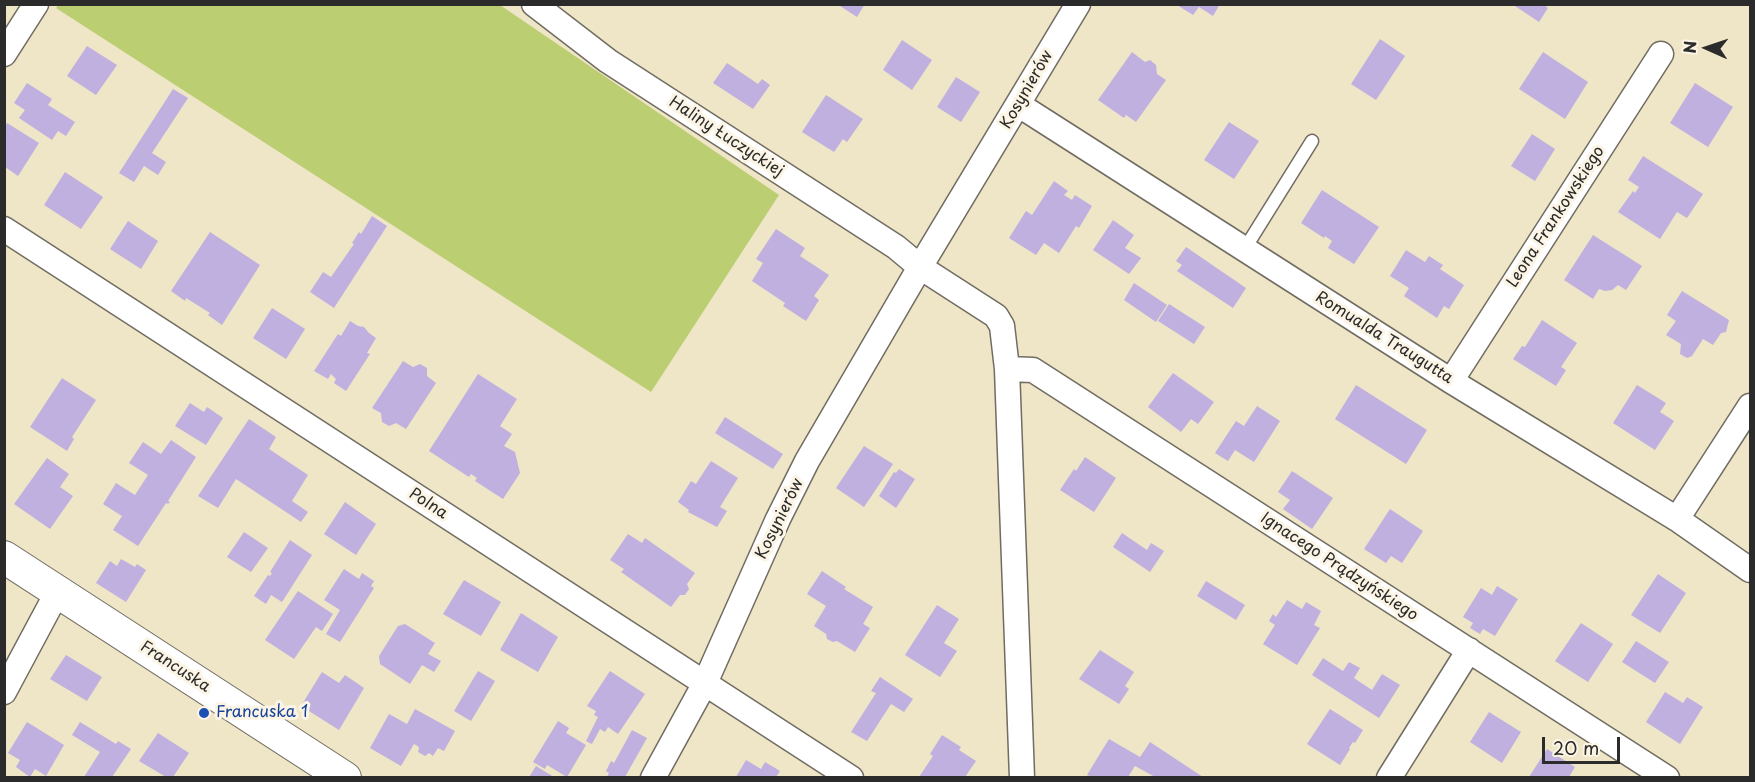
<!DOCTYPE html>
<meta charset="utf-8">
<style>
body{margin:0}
#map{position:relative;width:1755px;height:782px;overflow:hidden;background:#efe5c7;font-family:"Playpen Sans",sans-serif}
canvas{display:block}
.frame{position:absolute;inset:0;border:6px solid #2b2b2b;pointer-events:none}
.north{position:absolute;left:1677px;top:18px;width:60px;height:60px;-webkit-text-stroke:4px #fcf5e5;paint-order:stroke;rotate:273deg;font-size:16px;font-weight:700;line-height:24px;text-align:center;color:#2b2b2b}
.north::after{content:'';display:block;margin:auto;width:21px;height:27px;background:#2b2b2b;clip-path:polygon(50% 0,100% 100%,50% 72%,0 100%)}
.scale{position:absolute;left:1542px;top:737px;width:78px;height:27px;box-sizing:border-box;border:3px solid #2b2b2b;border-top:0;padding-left:8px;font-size:18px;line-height:21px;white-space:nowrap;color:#2b2b2b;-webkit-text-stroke:4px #fcf5e5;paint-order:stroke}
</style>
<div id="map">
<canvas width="1755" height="782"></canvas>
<div class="frame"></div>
<div class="north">N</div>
<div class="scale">20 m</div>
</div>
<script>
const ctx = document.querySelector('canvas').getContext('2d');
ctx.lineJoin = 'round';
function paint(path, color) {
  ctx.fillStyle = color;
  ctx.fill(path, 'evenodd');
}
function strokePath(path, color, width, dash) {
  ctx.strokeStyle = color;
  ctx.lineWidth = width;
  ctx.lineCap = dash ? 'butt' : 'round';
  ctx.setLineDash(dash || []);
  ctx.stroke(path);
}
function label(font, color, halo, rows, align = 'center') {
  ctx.font = font + ' "Playpen Sans",sans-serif';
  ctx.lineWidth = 6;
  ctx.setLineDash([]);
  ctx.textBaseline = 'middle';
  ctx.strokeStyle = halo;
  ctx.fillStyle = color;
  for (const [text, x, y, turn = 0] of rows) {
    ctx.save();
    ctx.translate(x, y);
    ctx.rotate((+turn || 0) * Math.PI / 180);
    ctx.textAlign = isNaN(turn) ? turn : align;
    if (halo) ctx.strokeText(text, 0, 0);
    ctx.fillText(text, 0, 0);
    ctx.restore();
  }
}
const green = new Path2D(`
 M59,4L500,5L779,195L651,392L56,8Z`);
const building = new Path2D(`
 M837,4H865L857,17Z
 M1220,4L1213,16L1199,7L1193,15L1177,5Z
 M1512,4H1543L1548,8L1539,22Z
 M1380,39L1405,56L1376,100L1351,84Z
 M902,40L932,60L912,90L883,70Z
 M87,46L117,65L96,95L67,76Z
 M1132,52L1145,62L1150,60L1156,65L1157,74L1166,80L1136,122L1126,115L1124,118L1098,100Z
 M1543,52L1588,82L1565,119L1519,89Z
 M727,63L758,84L762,79L770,85L753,109L713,83Z
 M956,77L980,92L961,122L937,107Z
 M27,83L52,99L48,105L75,122L66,136L58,131L52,140L19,118L25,110L14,103Z
 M1695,83L1733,107L1708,147L1670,123Z
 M173,89L188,98L152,153L166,162L158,175L144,166L134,182L119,173Z
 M826,95L863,119L847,142L843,139L834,152L802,132Z
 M1229,122L1259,141L1234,179L1204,160Z
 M7,123L39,143L18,176L5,167V127Z
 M1532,134L1555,149L1535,181L1511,166Z
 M1643,156L1703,194L1687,218L1677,212L1660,239L1618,212L1633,191L1635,193L1639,187L1628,180Z
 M65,172L103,197L81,229L44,205Z
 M1054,181L1068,191L1064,195L1072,200L1075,195L1092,206L1079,228L1076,226L1059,253L1044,243L1036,255L1009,238L1026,211L1032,215Z
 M1322,190L1379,227L1354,264L1328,248L1332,241L1325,236L1324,238L1301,223Z
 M372,216L387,226L334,308L310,292L323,272L331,277L354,244L352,243L359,232L361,234Z
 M1113,220L1134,235L1125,248L1141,258L1129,274L1093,250Z
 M128,221L158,241L141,269L110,249Z
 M776,229L805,248L800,256L829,275L814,296L819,300L806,321L783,306L785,303L752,281L763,263L756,259Z
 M210,232L260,265L222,325L208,315L210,313L186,298L185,301L171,291Z
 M1593,235L1642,266L1626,290L1618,285L1612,290L1605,291L1599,289L1593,299L1564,280Z
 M1186,247L1246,288L1233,308L1177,271L1182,265L1176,261Z
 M1406,250L1425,262L1429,256L1443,265L1440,269L1464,285L1449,309L1444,306L1437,318L1404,296L1409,288L1390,276Z
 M1134,283L1167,305L1156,322L1124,300Z
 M1682,291L1729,320L1726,332L1721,333L1713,345L1703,339L1692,356L1687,358L1680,354L1681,344L1666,335L1676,321L1667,315Z
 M1169,304L1205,327L1194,344L1158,321Z
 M272,308L305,329L286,359L253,338Z
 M1542,320L1577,343L1561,367L1566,370L1556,386L1513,359L1522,346L1525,347Z
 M350,321L358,326L364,327L369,333L376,338L367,353L370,354L346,391L334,383L336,379L331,374L328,379L314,371L338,334L341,336Z
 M403,361L413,367L420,364L427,368V376L436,383L406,429L396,423L389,426L382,422L381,413L372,408Z
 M1173,373L1214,402L1198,424L1191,419L1181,432L1148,407Z
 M478,374L517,399L500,426L512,434L504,446L515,452L520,473L503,499L475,481L477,478L471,474L469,477L429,451Z
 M62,378L96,400L72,437L74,439L67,451L30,427Z
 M1356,385L1427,430L1406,464L1335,419Z
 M1637,385L1666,403L1660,412L1674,421L1655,450L1613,423Z
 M190,403L204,412L207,407L223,418L206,445L175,426Z
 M1257,406L1280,421L1254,462L1235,450L1228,461L1215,453L1236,421L1244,426Z
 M725,417L783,454L773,469L715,433Z
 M249,419L276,437L269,449L308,475L292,501L308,512L301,522L236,479L218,508L198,496Z
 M171,440L196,457L168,501L170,502L168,504L166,503L138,546L113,530L122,516L103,504L116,483L135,495L148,475L129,463L143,442L161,454Z
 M864,446L893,464L864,507L836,488Z
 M1085,457L1116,478L1094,512L1060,490L1074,469L1076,471Z
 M47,458L69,474L60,487L73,496L50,529L14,504Z
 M711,461L738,478L720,507L727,511L717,527L688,512L689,510L678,502L691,481L696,484Z
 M899,469L915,479L896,508L879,496L894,472L896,473Z
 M1292,471L1333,498L1312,529L1283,509L1290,500L1278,492Z
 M345,502L376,524L356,555L324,534Z
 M1390,509L1423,531L1402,563L1391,556L1386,563L1364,549Z
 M244,532L268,548L251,572L227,557Z
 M1122,533L1147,550L1151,543L1164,551L1150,572L1113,547Z
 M628,534L642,543L645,538L695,573L687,584L689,589L685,595H680L671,607L621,572L624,569L610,560Z
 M290,540L312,555L282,602L271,595L266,604L254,596L268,575L270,576L272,573L270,572Z
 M121,559L135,567L137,564L146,570L126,602L96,583L110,561L117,566Z
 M344,569L359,579L362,573L374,581L371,586L374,588L340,642L326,634L340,610L324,600Z
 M822,571L846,587L844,589L873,607L863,624L870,628L855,652L837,641L833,642L827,639L826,634L814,626L826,606L807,594Z
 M1658,574L1686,593L1660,633L1631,615Z
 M464,580L501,602L481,636L443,614Z
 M1206,581L1245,605L1236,620L1197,596Z
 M1497,586L1518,599L1495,636L1483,629L1480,634L1470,628L1473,623L1463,617L1481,588L1492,595Z
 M298,591L333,614L322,631L316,627L294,659L265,640Z
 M1287,600L1302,609L1306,602L1321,611L1314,625L1320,628L1297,665L1263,644L1275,625L1269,621L1273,614L1276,617Z
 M937,605L959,619L944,643L957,651L940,677L905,655Z
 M521,613L558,637L538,672L500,650Z
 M1581,623L1613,644L1588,682L1555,661Z
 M405,624L435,643L428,654L441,661L434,672L422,665L410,684L380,664L379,656L398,626Z
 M1636,641L1669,662L1655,683L1622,662Z
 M1100,650L1134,672L1125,686L1129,689L1119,704L1079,679Z
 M66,655L102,677L87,701L50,679Z
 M1323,658L1343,671L1349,662L1360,668L1354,678L1372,690L1382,674L1400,685L1379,718L1312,675Z
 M478,671L495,681L471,721L454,711Z
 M610,671L645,694L618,734L608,727L605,732L600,729L592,744L586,741L598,717L594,715L596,711L587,706Z
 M322,672L339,683L345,675L364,688L339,730L301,706Z
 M880,677L913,699L904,712L891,704L867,741L851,732L876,693L871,691Z
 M1665,692L1683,703L1687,697L1703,707L1680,744L1646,722Z
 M415,709L455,731L444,751L438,748L433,756L429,753L425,756L418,752L419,747L414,744L401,766L370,748L389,714L407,724Z
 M1330,709L1363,730L1355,743L1353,742L1349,748L1350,749L1340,765L1307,744Z
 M1489,712L1521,732L1502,763L1470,742Z
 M558,721L569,728L566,733L586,745L567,777L547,765L545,769L533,762Z
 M27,722L64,745L46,776L35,769L30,777L16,767L20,760L8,753Z
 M80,722L116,744L118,741L131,749L112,777H84L100,752L72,735Z
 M632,730L647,738L625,777H607L609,773L606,771L611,761L614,763Z
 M158,733L189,753L173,777H166L139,761Z
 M942,735L961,747L959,750L976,761L965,777H919L933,756L930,754Z
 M1109,739L1140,757L1150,742L1203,777H1155L1135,766L1128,777H1092L1087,775Z
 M1547,749L1575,767L1569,777H1529Z
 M746,760L761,769L765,762L780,771L776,777H736Z
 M536,766L554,777H529Z`);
const service = new Path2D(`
 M1244,250L1312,141`);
const minor = new Path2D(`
 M534,4L608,61L896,247L920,267L996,316L1002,326L1007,369L1022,778
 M4,54L36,4
 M1019,105L1451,381L1677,519L1750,570
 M4,229L851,778
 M1007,369L1033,370L1667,778
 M1451,381L1661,54
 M1677,519L1750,406
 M4,692L58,591
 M653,778L705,683L778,519L807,461L920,267L1078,4
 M1389,778L1469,650`);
const tertiary = new Path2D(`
 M4,557L345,778`);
const markers = [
 [204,713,6,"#1a4fb4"]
];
const streetNames = [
 ["Kosynierów",1027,90,-60],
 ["Haliny Łuczyckiej",726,137,33],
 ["Leona Frankowskiego",1556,217,-57],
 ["Romualda Traugutta",1384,338,32],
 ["Polna",428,504,33],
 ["Kosynierów",780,519,-64],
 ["Ignacego Prądzyńskiego",1339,567,33],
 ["Francuska",175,667,33]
];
const transitNames = [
 ["Francuska 1",216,713]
];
paint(green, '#bbce72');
paint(building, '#c0b0df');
strokePath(service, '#706c62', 15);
strokePath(minor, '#706c62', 27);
strokePath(tertiary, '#706c62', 34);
strokePath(service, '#fff', 12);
strokePath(minor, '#fff', 24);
strokePath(tertiary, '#fff', 32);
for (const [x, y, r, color] of markers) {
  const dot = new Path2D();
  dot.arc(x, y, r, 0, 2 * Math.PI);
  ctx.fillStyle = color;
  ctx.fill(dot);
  strokePath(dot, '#fcf5e5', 2);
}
label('16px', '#2b2b2b', '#fcf5e5', streetNames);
label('16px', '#164399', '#fcf5e5', transitNames, 'left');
</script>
